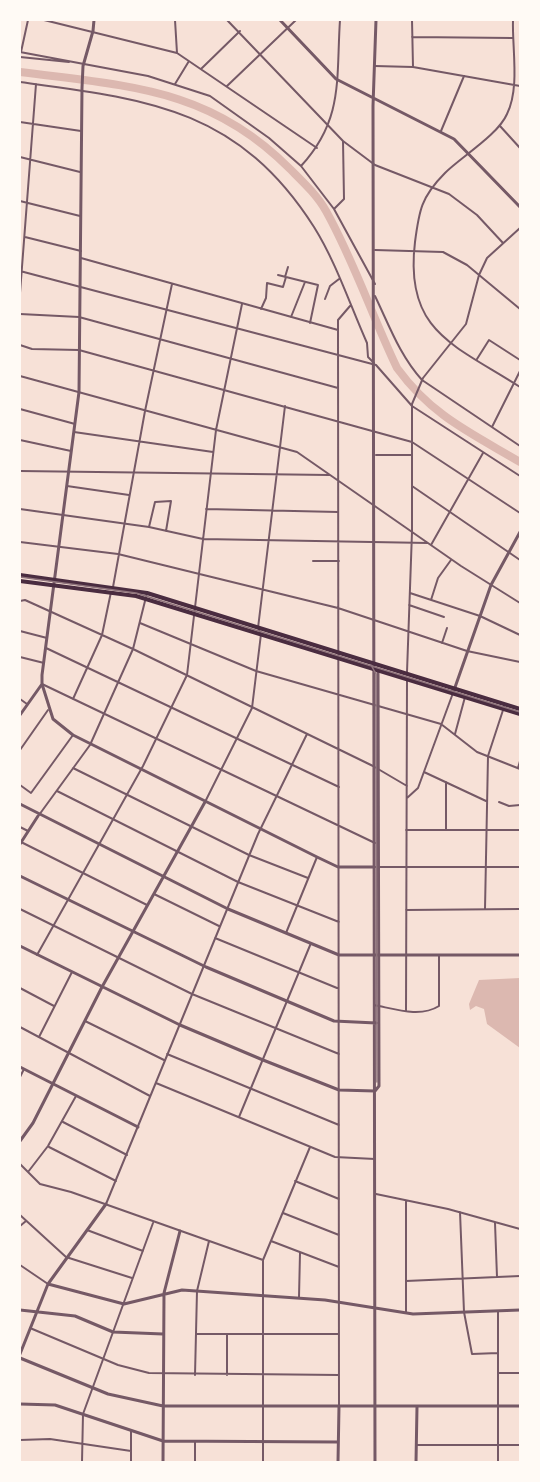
<!DOCTYPE html>
<style>
body{margin:0}
#map{position:relative;width:540px;height:1482px;overflow:hidden;background:#f7e1d7;font-family:"Work Sans",sans-serif}
canvas{display:block}
.frame{position:absolute;inset:0;border:21px solid #fffaf5;pointer-events:none}
</style>
<div id="map">
<canvas width="540" height="1482"></canvas>
<div class="frame"></div>
</div>
<script>
const ctx = document.querySelector('canvas').getContext('2d');
ctx.lineJoin = 'round';
function paint(path, color) {
  ctx.fillStyle = color;
  ctx.fill(path, 'evenodd');
}
function strokePath(path, color, width, dash) {
  ctx.strokeStyle = color;
  ctx.lineWidth = width;
  ctx.lineCap = dash ? 'butt' : 'round';
  ctx.setLineDash(dash || []);
  ctx.stroke(path);
}
const water = new Path2D(`
 M520,978V1048L487,1024L484,1009L476,1006L470,1010L469,1004L479,980Z`);
const river = new Path2D(`
 M20,72C126,86 209,87 290,169C303,182 317,195 326,211C354,261 372,316 397,368C432,416 471,433 520,462`);
const minor = new Path2D(`
 M44,20L177,53L317,148
 M175,20L177,53
 M227,20L343,141L375,165L449,194L477,215L503,243
 M412,20L413,67
 M513,20C512,48 520,88 507,114C498,135 461,157 445,173C421,197 419,211 415,242C404,332 455,345 520,387
 M412,37L512,38
 M20,52L148,76L210,96L269,138L301,166L334,209L375,284
 M21,52L28,20
 M20,57L69,62
 M375,66L413,67L520,86
 M201,69L240,31
 M20,82C147,99 238,108 314,227C336,262 350,305 367,343L368,357L374,363
 M175,84L189,61
 M227,86L296,20
 M20,122L81,131
 M500,126L520,148
 M441,131L464,76
 M20,157L80,172
 M301,166C344,119 336,79 340,20
 M20,201L80,216
 M334,209L344,199L343,141
 M25,237L81,251
 M375,250L443,252L467,265L520,309
 M81,258L338,330
 M20,271L376,365L412,406L520,476
 M278,275L318,285L310,323
 M285,277L288,267
 M20,293L36,84
 M375,296C389,325 400,356 422,380L520,446
 M325,299L330,286L339,279
 M261,309L266,298L267,283L283,287L286,277
 M20,314L79,317L338,388
 M291,317L305,282
 M20,345L32,349L79,350L412,442L520,513
 M477,359L489,340L520,360
 M20,376L297,452L461,566L520,603
 M20,409L75,424
 M492,427L520,371
 M74,432L213,452
 M20,440L71,451
 M376,455H412
 M20,471L329,475
 M67,486L129,495
 M412,486L520,560
 M20,509L149,527L203,539L428,543
 M206,509L338,512
 M149,527L155,502L171,501L166,531
 M20,542L118,554L338,608L467,651L520,662
 M431,545L483,453
 M313,561H339
 M113,587L145,411L172,284
 M410,593L480,616L520,635
 M431,600L438,578L451,560
 M20,601L25,600L133,649L373,766L407,786
 M409,605L444,617
 M140,623L256,671L441,724L477,752L520,769
 M20,631L47,638
 M442,643L447,628
 M46,648L339,787
 M20,657L44,663
 M407,672L412,532V404L423,378L466,324L479,275L487,258L520,228
 M42,684L375,843
 M20,699L27,704
 M73,699L102,635L111,592
 M455,734L465,697
 M20,750L48,710
 M73,768L249,855L308,878
 M518,768L520,761
 M424,772L486,801
 M446,782V830
 M20,785L31,793L73,735
 M57,791L238,882L339,922
 M407,798L418,788L453,693
 M206,800L252,708L261,634L258,628L285,406
 M499,802L509,806L520,805
 M39,815L90,745L133,649L147,593
 M20,827L28,831
 M406,830H520
 M21,842L147,905
 M374,867H520
 M154,894L219,926
 M20,909L192,994L339,1054
 M485,909L488,756L505,704
 M406,910L520,909
 M286,933L317,857
 M215,938L337,988
 M37,955L143,766L187,675L216,430L242,304
 M20,988L54,1006
 M374,1005C395,1009 420,1018 439,1006V956
 M406,1011L407,681
 M85,1021L164,1060
 M20,1027L150,1096
 M39,1037L72,972
 M167,1054L339,1125
 M20,1077L24,1069
 M156,1083L335,1157L375,1159
 M239,1117L311,943
 M63,1122L127,1155
 M49,1147L116,1181
 M20,1164L40,1184L71,1192L263,1260
 M28,1172L48,1146L76,1096
 M295,1181L339,1199
 M376,1194L448,1209L520,1229
 M106,1204L258,834L307,734
 M460,1212L464,1312L472,1354L498,1353
 M283,1213L339,1235
 M20,1215L66,1257L132,1278
 M495,1223L497,1277
 M20,1226L26,1221
 M87,1230L143,1251
 M271,1241L339,1267
 M20,1265L48,1284
 M406,1281L520,1276
 M299,1297L300,1253
 M498,1311V1462
 M406,1312V1201
 M30,1328L118,1365L149,1373L339,1375
 M196,1334H338
 M499,1373H520
 M195,1375L197,1291L209,1241
 M227,1375V1334
 M339,1405L338,320L350,306
 M20,1440L50,1439L131,1451
 M195,1441V1462
 M416,1445H520
 M82,1462L83,1414L153,1223
 M131,1462V1431
 M263,1462V1260L310,1147`);
const tertiary = new Path2D(`
 M94,20L93,31L83,66L82,88L79,392L42,675V684L53,719L73,735L317,857L338,867H374
 M280,20L336,79L454,139L520,207
 M453,693L491,585L520,532
 M20,715L42,684
 M20,804L228,909L339,955H520
 M20,844L38,816
 M20,876L206,967L334,1021L376,1023
 M20,946L180,1025L263,1060L339,1090L375,1091
 M20,1067L138,1127
 M375,1091L379,1086L378,671
 M20,1141L33,1123L102,987L205,802
 M48,1284L124,1304L182,1290L325,1300L413,1314L520,1310
 M20,1310L75,1316L113,1332L163,1334
 M20,1354L48,1284L106,1204
 M20,1358L108,1394L163,1406H520
 M20,1404L55,1405L163,1441L338,1442
 M163,1462L164,1293L180,1231
 M338,1462L339,1406
 M375,1462L373,106L376,20
 M416,1462L417,1407`);
const primary = new Path2D(`
 M20,575L147,593L520,709
 M20,581L136,596L520,714`);
const tram = new Path2D(`
 M20,577L136,593L520,712
 M371,665L376,674L377,1082`);
paint(water, '#dcb8b0');
strokePath(river, '#dcb8b0', 8);
strokePath(minor, '#755966', 2);
strokePath(tertiary, '#755966', 3);
strokePath(primary, '#4a2c40', 4);
strokePath(tram, '#8f747c', 1.5);
</script>
